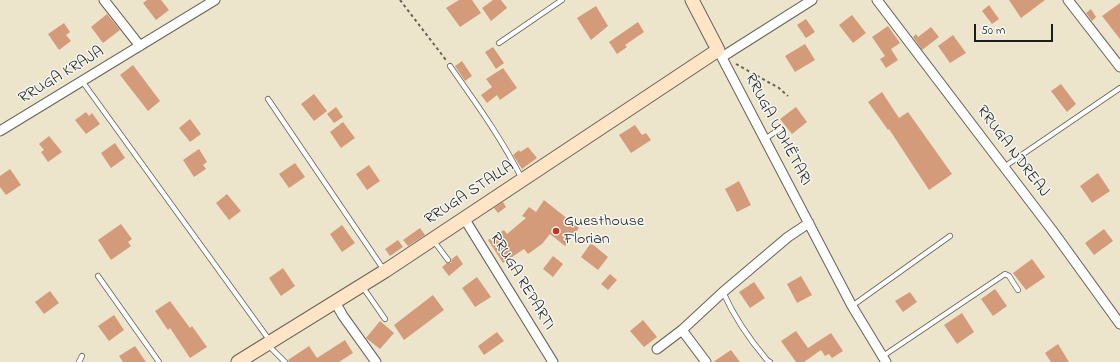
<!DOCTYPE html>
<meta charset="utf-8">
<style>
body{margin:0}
#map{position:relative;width:1120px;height:362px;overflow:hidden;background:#ede5cb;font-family:"Indie Flower",sans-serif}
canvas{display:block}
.scale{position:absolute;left:974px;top:24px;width:79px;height:18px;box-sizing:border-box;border:2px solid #1c1c1c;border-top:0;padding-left:5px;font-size:12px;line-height:14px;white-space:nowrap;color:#1c1c1c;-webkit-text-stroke:3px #f6f6f2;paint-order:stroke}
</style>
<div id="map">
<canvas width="1120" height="362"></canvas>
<div class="scale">50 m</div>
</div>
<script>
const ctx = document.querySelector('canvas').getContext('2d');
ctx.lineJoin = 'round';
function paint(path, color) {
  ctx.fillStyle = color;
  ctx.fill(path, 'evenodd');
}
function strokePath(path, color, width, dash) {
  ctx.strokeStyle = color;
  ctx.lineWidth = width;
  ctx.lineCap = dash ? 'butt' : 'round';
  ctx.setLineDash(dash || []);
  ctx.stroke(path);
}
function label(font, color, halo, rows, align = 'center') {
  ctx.font = font + ' "Indie Flower",sans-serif';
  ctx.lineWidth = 3;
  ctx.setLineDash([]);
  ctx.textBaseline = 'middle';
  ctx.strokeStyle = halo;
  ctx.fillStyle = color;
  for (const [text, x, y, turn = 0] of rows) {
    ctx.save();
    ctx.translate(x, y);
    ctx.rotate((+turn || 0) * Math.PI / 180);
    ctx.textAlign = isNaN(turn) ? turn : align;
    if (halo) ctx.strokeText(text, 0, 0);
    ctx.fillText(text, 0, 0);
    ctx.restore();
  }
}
const building = new Path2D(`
 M147,0H161L169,10L156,20L143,3Z
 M459,0H472L481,13L460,27L446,8Z
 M493,0H501L507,8L491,21L482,8Z
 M1009,0H1045L1021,18Z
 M1120,3V39L1102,16Z
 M989,5L999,19L992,24L982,11Z
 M596,6L608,26L591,40L577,18Z
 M1091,9L1096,17L1092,21L1086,13Z
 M107,14L120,30L103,43L91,27Z
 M852,15L866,33L853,43L839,25Z
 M806,19L815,32L806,38L797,25Z
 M638,22L644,32L625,45L627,47L617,54L609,42Z
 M64,23L70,32L66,35L71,41L59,50L48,34Z
 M888,26L900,43L891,49L898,60L886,68L880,59L885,56L872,37Z
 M931,27L939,37L922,50L913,37L916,34L918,37Z
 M953,35L966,53L950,63L938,46Z
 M805,44L815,60L795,72L785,56Z
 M493,47L504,63L496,69L485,52Z
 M462,61L472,76L465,81L455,66Z
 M133,65L160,101L148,111L120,75Z
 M503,68L517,88L500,100L497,95L487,103L481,95L492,87L486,79Z
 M1061,84L1076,104L1067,112L1051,91Z
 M882,92L899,118L908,112L952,174L929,190L889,129L888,130L868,102Z
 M314,94L327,111L314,121L301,104Z
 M336,107L343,117L334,123L327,114Z
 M796,107L807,122L792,134L780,119Z
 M86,112L89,116L92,113L100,124L86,134L75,120Z
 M190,119L201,134L190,142L179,128Z
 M343,122L355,138L341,148L330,132Z
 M635,125L642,135L646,133L651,140L631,153L619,135Z
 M49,136L62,152L48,162L41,152L44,150L39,144Z
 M115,143L125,158L111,168L101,153Z
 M528,147L537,158L522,169L513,155L519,150L520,152Z
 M199,149L207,162L203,165L206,169L194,177L183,160Z
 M295,163L305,177L289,188L279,174Z
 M369,165L380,181L367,190L356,174Z
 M10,169L21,185L6,195L0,187V176Z
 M1098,173L1110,191L1092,203L1080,186Z
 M739,181L751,205L737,212L725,189Z
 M227,194L241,211L229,220L216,203Z
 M544,200L579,228L565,246L550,234L542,244L528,254L524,249L503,263L488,240L504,230L507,234L526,218L522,216L529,207L536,212Z
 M503,202L506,207L498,213L494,208Z
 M121,224L132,239L128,242L131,246L111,260L98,240Z
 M342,225L355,243L342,252L330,234Z
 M420,228L425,235L408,246L403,240Z
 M1104,229L1113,241L1094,255L1085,243Z
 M398,240L403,247L390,256L385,249Z
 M591,243L608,257L598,270L581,257Z
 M457,255L463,264L449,276L442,267L447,263H451L452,259Z
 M553,256L563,264L553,277L543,269Z
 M1032,259L1045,277L1026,290L1013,273Z
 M283,268L295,286L281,296L269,278Z
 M610,274L617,280L608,290L601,284Z
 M801,276L812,295L797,303L787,284Z
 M477,277L491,297L475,307L462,288Z
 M754,282L765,298L750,308L739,292Z
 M995,289L1007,306L993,316L981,299Z
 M50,291L59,303L44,314L35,302Z
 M910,292L917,302L903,312L895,301Z
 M433,295L444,310L404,340L394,325Z
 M170,301L190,328L192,326L207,347L190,358L170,328L168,330L155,311Z
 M962,313L974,332L957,344L944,325Z
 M114,315L124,330L109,341L98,326Z
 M643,320L657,337L644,347L630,331Z
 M380,321L394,333L380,349L366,338Z
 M796,331L808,348L831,333L843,351L832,358L829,354L825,356L821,350L804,362H796L781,341Z
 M497,332L504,341L484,355L478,346Z
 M345,340L353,353L339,362H289L288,360L309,346L317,358Z
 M1058,344L1069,362H1051L1045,353Z
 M135,346L146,362H123L119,356Z
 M731,350L740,362H713Z`);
const path = new Path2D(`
 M400,0L446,60
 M736,64L779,88L788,96`);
const lane = new Path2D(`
 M499,43L562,0
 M450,66C476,103 502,139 522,179
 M82,81L270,341
 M268,99L384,270
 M765,139L781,128
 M1004,167L1120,88
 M433,240L448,260
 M98,276L159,362
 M362,286L385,319
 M723,292C734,317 750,340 767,360L770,362
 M852,306L950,236
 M268,345L285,362
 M883,356L1005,274L1009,276L1018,290
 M79,362L82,356`);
const street = new Path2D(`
 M104,0L140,46
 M877,0L1052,230L1120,324
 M1068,0L1120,67
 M718,50L852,306L886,362
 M722,57L812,0
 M0,131L215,0
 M464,218L553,362
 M335,302L343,316L376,362
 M682,330L706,362
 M657,349L682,330L723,292L788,237L809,223`);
const secondary = new Path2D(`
 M238,362L385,271L718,50L692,0`);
const markers = [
 [556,231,4,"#c8321e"]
];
const streetNames = [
 ["RRUGA KRAJA",62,76,-31],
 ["RRUGA UDHËTARI",777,130,62],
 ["RRUGA NDREAJ",1012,152,53],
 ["RRUGA STALLA",470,194,-33],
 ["RRUGA REPARTI",521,282,59]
];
const poiNames = [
 ["Guesthouse",564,222],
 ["Florian",564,240]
];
paint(building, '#d49b7a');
strokePath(lane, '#656259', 6);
strokePath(street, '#656259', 11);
strokePath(secondary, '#656259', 15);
strokePath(path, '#656259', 2, [3, 3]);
strokePath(lane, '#fff', 4.5);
strokePath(street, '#fff', 9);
strokePath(secondary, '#ffe4c6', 13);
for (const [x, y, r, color] of markers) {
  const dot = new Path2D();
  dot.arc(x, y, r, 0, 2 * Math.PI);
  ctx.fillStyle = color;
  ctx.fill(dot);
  strokePath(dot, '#f6f6f2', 1.5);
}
label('16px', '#1c1c1c', '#f6f6f2', streetNames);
label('16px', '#1c1c1c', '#f6f6f2', poiNames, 'left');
</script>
